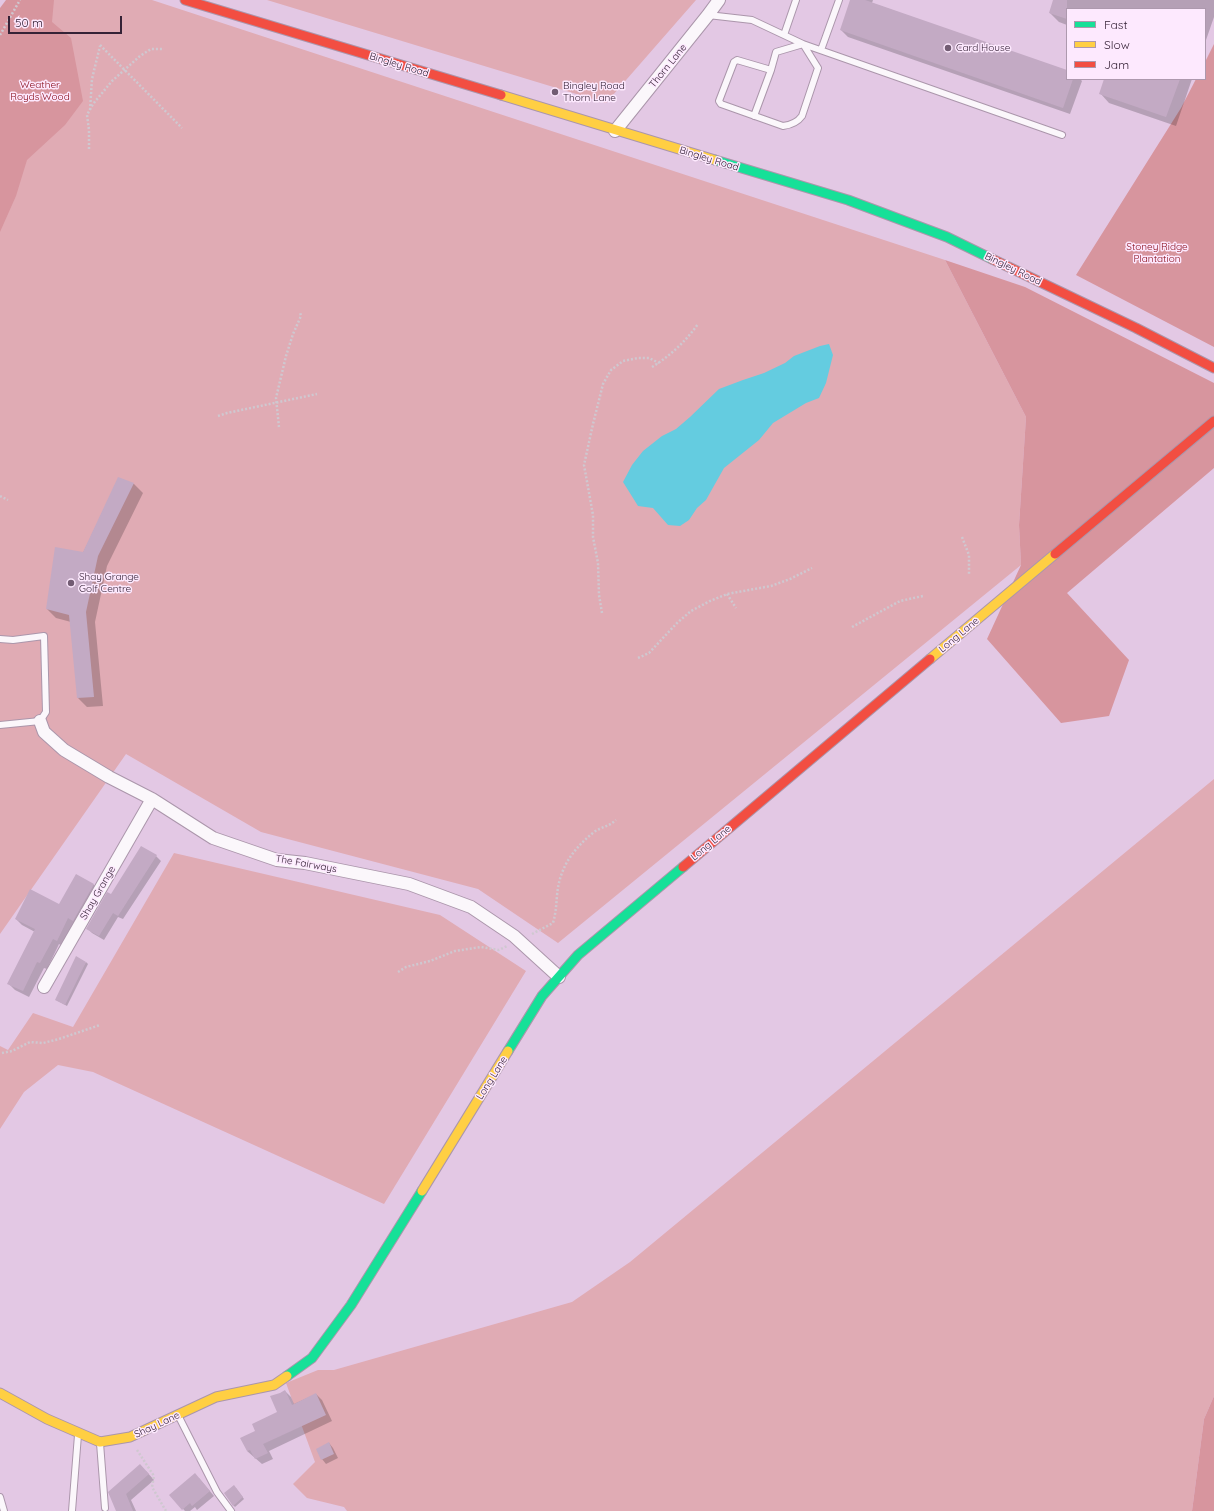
<!DOCTYPE html>
<style>
body{margin:0}
#map{position:relative;width:1214px;height:1511px;overflow:hidden;background:#e3c8e4;font-family:Quicksand,sans-serif}
canvas{display:block}
.legend{position:absolute;left:1066px;top:8px;width:140px;height:72px;box-sizing:border-box;background:#fde9fe;border:1px solid #ad99ae;margin:0;padding:5px 7px;list-style:none;font-size:12px;color:#352236}
.legend li{display:flex;align-items:center;gap:8px;height:20px}
.legend b{width:20px;border:1px solid #ad99ae}
.scale{position:absolute;left:8px;top:16px;width:114px;height:18px;box-sizing:border-box;border:2px solid #352236;border-top:0;padding-left:5px;font-size:12px;line-height:14px;white-space:nowrap;color:#352236;-webkit-text-stroke:3px #fde9fe;paint-order:stroke}
</style>
<div id="map">
<canvas width="1214" height="1511"></canvas>
<ul class="legend">
<li><b style="height:5px;background:#16e098"></b>Fast</li>
<li><b style="height:5px;background:#ffcf43"></b>Slow</li>
<li><b style="height:5px;background:#f24e42"></b>Jam</li>
</ul>
<div class="scale">50 m</div>
</div>
<script>
const ctx = document.querySelector('canvas').getContext('2d');
ctx.lineJoin = 'round';
function paint(path, color) {
  ctx.fillStyle = color;
  ctx.fill(path, 'evenodd');
}
function strokePath(path, color, width, dash) {
  ctx.strokeStyle = color;
  ctx.lineWidth = width;
  ctx.lineCap = dash ? 'butt' : 'round';
  ctx.setLineDash(dash || []);
  ctx.stroke(path);
}
function label(font, color, halo, rows, align = 'center') {
  ctx.font = font + ' Quicksand,sans-serif';
  ctx.lineWidth = 3;
  ctx.setLineDash([]);
  ctx.textBaseline = 'middle';
  ctx.strokeStyle = halo;
  ctx.fillStyle = color;
  for (const [text, x, y, turn = 0] of rows) {
    ctx.save();
    ctx.translate(x, y);
    ctx.rotate((+turn || 0) * Math.PI / 180);
    ctx.textAlign = isNaN(turn) ? turn : align;
    if (halo) ctx.strokeText(text, 0, 0);
    ctx.fillText(text, 0, 0);
    ctx.restore();
  }
}
const green = new Path2D(`
 M36,0H152L945,260L1026,417L1019,525L1021,565L558,943L478,889L261,832L126,754L0,934V65Z
 M267,0H696L606,103Z
 M1214,779V1396L1204,1419L1192,1511H347L344,1507L307,1498L293,1484L315,1462L286,1383L318,1370H334L572,1302L630,1262Z
 M174,853L440,915L526,971L384,1204L93,1072L58,1065L24,1092L0,1129V1046L8,1050L33,1013L73,1027Z`);
const forest = new Path2D(`
 M6,0H54L52,22L71,38L83,101L65,125L27,160L16,196L0,232V8Z
 M1214,44V347L1076,275L1181,108L1196,79H1205V62Z
 M945,260L1025,287L1214,383V468L1067,593L1129,660L1109,716L1061,723L987,639L1021,565L1019,525L1026,417Z
 M1214,1396V1511H1192L1204,1419Z`);
const water = new Path2D(`
 M829,344L833,355L826,383L819,398L806,403L773,423L759,440L724,468L706,500L697,508L689,520L680,526L668,525L653,508L638,506L623,482L632,465L643,451L662,436L676,429L690,417L719,389L743,380L764,373L785,363L794,356L820,346Z`);
const shadow = new Path2D(`
 M852,0H873L872,3L1067,71V79H1080L1082,81L1070,114L848,37L841,30Z
 M1054,0H1214V17L1205,43V9H1067V25L1059,22L1050,13Z
 M1105,79H1192L1176,126L1109,103L1100,93Z
 M119,478L134,484L143,493L107,566L95,622L103,706L87,707L78,698L71,622L56,618L47,609L83,553Z
 M156,856L161,861L123,919L118,917L104,940L92,933L87,928L111,895Z
 M76,876L94,885L100,892L64,947L59,944L47,969L44,968L29,997L15,990L9,984L35,932L22,925L16,919L60,906Z
 M86,962L88,964L67,1006L58,1001Z
 M285,1391L291,1397L294,1404L316,1394L322,1400L332,1421L269,1451L273,1459L262,1464L247,1451L256,1431L278,1412L280,1394Z
 M329,1443L333,1448L338,1458L326,1464L322,1459Z
 M146,1471L154,1480L131,1500L136,1511H117L109,1492Z
 M199,1478L214,1496L197,1510L195,1507L190,1511H185L170,1495Z
 M236,1488L244,1499L235,1507L233,1505Z`);
const building = new Path2D(`
 M850,0H865L1067,70V79H1073L1063,108L840,30Z
 M1053,0H1067V19L1049,13Z
 M1104,79H1180L1166,117L1099,94Z
 M118,477L134,483L98,556L86,612L94,697L77,698L69,615L46,609L55,547L83,552Z
 M141,846L157,855L118,916L113,913L99,936L86,929L107,892L111,894Z
 M76,874L94,884L73,921L68,918L57,941L53,939L40,963L37,962L23,991L7,984L35,929L15,919L30,889L59,904Z
 M76,956L86,962L65,1005L55,1000Z
 M285,1390L292,1405L316,1393L326,1415L263,1444L268,1453L255,1459L250,1450L247,1451L240,1438L255,1431L252,1424L277,1412L270,1396L280,1393Z
 M329,1442L334,1454L321,1460L316,1449Z
 M140,1464L149,1474L126,1494L133,1511H116L108,1492Z
 M195,1473L210,1491L192,1506L190,1503L182,1510L169,1495Z
 M234,1485L243,1497L233,1506L224,1493Z`);
const path = new Path2D(`
 M0,35L20,0
 M100,45L182,128
 M90,110L92,79L100,46
 M89,149V130L87,115L93,104L112,81L140,56L151,49H164
 M652,367C670,356 686,341 698,324
 M218,416L227,413L317,394
 M279,427L276,398L286,356L293,334L301,316L300,312
 M0,496L8,500
 M962,537L969,555V574
 M727,594L736,608
 M602,613L599,595L598,563L593,537V515L584,465L593,424L603,384L611,370L623,361L638,358H649L659,363
 M852,627L900,601L923,596
 M638,658L649,653L677,623L691,611L710,601L727,594L771,586L790,579L812,568
 M532,934L553,923C556,912 556,907 557,896C559,868 573,849 594,832C601,827 608,827 616,820
 M398,972L406,967L430,961L455,951L481,947L499,950L507,946
 M2,1053L12,1051L30,1042L43,1043L59,1039L100,1025
 M137,1450L154,1476L152,1487L166,1511`);
const lane = new Path2D(`
 M708,15L752,20L803,44L1062,135
 M784,35L796,0
 M803,44L818,68L802,116C797,123 791,125 783,126L721,104L719,101L734,62L737,60L771,70L776,52Z
 M821,50L839,0
 M754,116L771,70
 M0,639L13,640L44,636L46,712L40,721L0,725
 M179,1417L217,1492L231,1511
 M100,1443L105,1508
 M0,1497L4,1511
 M72,1511L78,1435`);
const street = new Path2D(`
 M615,131L708,15L719,0
 M40,721L44,732L64,750L109,777L152,799L213,838L277,860L305,863L409,884L471,907L514,936L559,977
 M44,987L152,799`);
const fast = new Path2D(`
 M715,160L848,200L947,237L992,259
 M508,1051L542,996L578,955L683,867
 M287,1376L312,1358L351,1305L422,1191`);
const slow = new Path2D(`
 M501,95L715,160
 M930,659L1055,554
 M422,1191L508,1051
 M0,1393L47,1419L100,1442L130,1437L216,1397L274,1385L287,1376`);
const jam = new Path2D(`
 M185,0L501,95
 M992,259L1136,328L1214,368
 M1055,554L1214,421
 M683,867L930,659`);
const markers = [
 [948,48,4,"#725c73"],
 [555,92,4,"#725c73"],
 [71,583,4,"#725c73"]
];
const poiNames = [
 ["Card House",956,48],
 ["Bingley Road",563,86],
 ["Thorn Lane",563,98],
 ["Shay Grange",79,577],
 ["Golf Centre",79,589]
];
const streetNames = [
 ["Bingley Road",399,65,17],
 ["Thorn Lane",668,66,-51],
 ["Bingley Road",709,159,17],
 ["Bingley Road",1013,269,26],
 ["Long Lane",959,635,-40],
 ["Long Lane",711,843,-40],
 ["The Fairways",306,864,10],
 ["Shay Grange",98,893,-60],
 ["Long Lane",492,1078,-58],
 ["Shay Lane",157,1425,-25]
];
const parkNames = [
 ["Weather",40,85],
 ["Royds Wood",40,97],
 ["Stoney Ridge",1157,247],
 ["Plantation",1157,259]
];
paint(green, '#e0abb4');
paint(forest, '#d7959e');
paint(water, '#64cce0');
paint(shadow, '#0003');
paint(building, '#c3aac4');
strokePath(lane, '#ab96ab', 8);
strokePath(street, '#ab96ab', 14);
strokePath(fast, '#ab96ab', 11);
strokePath(slow, '#ab96ab', 11);
strokePath(jam, '#ab96ab', 11);
strokePath(path, '#cfc8d0', 2.5, [2, 2]);
strokePath(lane, '#fbf7fb', 6);
strokePath(street, '#fbf7fb', 12);
strokePath(fast, '#16e098', 9);
strokePath(slow, '#ffcf43', 9);
strokePath(jam, '#f24e42', 9);
for (const [x, y, r, color] of markers) {
  const dot = new Path2D();
  dot.arc(x, y, r, 0, 2 * Math.PI);
  ctx.fillStyle = color;
  ctx.fill(dot);
  strokePath(dot, '#fde9fe', 1.5);
}
label('10px', '#352236', '#fde9fe', poiNames, 'left');
label('10px', '#352236', '#fde9fe', streetNames);
label('10px', '#850613', '#fde9fe', parkNames);
</script>
